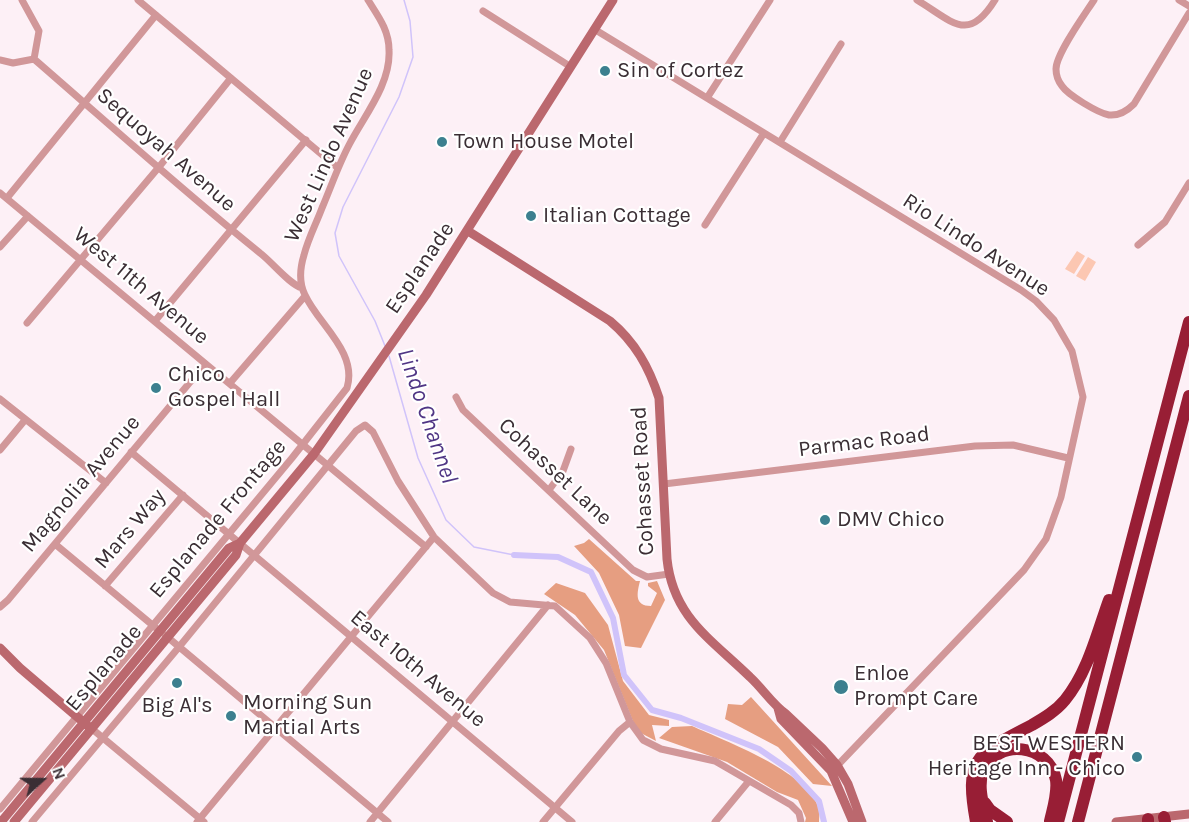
<!DOCTYPE html>
<style>
body{margin:0}
#map{position:relative;width:1189px;height:822px;overflow:hidden;background:#fdf0f6;font-family:Karla,sans-serif}
canvas{display:block}
.north{position:absolute;left:12px;top:750px;width:60px;height:60px;-webkit-text-stroke:4px #fff;paint-order:stroke;rotate:69deg;font-size:16px;font-weight:700;line-height:24px;text-align:center;color:#3a2e34}
.north::after{content:'';display:block;margin:auto;width:21px;height:27px;background:#3a2e34;clip-path:polygon(50% 0,100% 100%,50% 72%,0 100%)}
</style>
<div id="map">
<canvas width="1189" height="822"></canvas>
<div class="north">N</div>
</div>
<script>
const ctx = document.querySelector('canvas').getContext('2d');
ctx.lineJoin = 'round';
function paint(path, color) {
  ctx.fillStyle = color;
  ctx.fill(path, 'evenodd');
}
function strokePath(path, color, width, dash) {
  ctx.strokeStyle = color;
  ctx.lineWidth = width;
  ctx.lineCap = dash ? 'butt' : 'round';
  ctx.setLineDash(dash || []);
  ctx.stroke(path);
}
function label(font, color, halo, rows, align = 'center') {
  ctx.font = font + ' Karla,sans-serif';
  ctx.lineWidth = 4.5;
  ctx.setLineDash([]);
  ctx.textBaseline = 'middle';
  ctx.strokeStyle = halo;
  ctx.fillStyle = color;
  for (const [text, x, y, turn = 0] of rows) {
    ctx.save();
    ctx.translate(x, y);
    ctx.rotate((+turn || 0) * Math.PI / 180);
    ctx.textAlign = isNaN(turn) ? turn : align;
    if (halo) ctx.strokeText(text, 0, 0);
    ctx.fillText(text, 0, 0);
    ctx.restore();
  }
}
const green = new Path2D(`
 M1077,251L1085,256L1074,274L1065,269Z
 M1088,257L1096,262L1085,281L1076,276Z`);
const forest = new Path2D(`
 M589,539L636,581H640C637,593 634,606 651,606L657,593L648,586V583L657,581L665,600L641,648L625,646L619,615L599,573L574,546L584,543Z
 M556,583L585,593L608,625L623,681L649,715L669,720V726L652,725L656,741L637,731L604,650L575,615L544,594Z
 M751,697L832,786L813,784L778,747L725,719L728,704L742,705Z
 M692,726C727,742 805,770 819,808C820,812 819,818 819,822H805L806,818L798,800L777,792L727,762L659,738L672,727Z`);
const stream = new Path2D(`
 M385,346L375,321L339,256L335,233L343,207L399,97L413,57L410,21L404,0
 M389,356L418,458L446,520L474,547L514,555`);
const canal = new Path2D(`
 M514,555L558,557L591,572L613,618L624,675L652,710L681,718L759,749L791,771L819,801L824,822`);
const street = new Path2D(`
 M22,0L39,31L34,59
 M138,0L338,168
 M917,0C952,21 968,44 995,0
 M1094,0C1085,14 1056,54 1056,69C1056,75 1058,81 1062,86C1068,95 1098,113 1109,115C1119,116 1127,111 1134,104L1189,13
 M1179,0L1189,6
 M483,11L571,67
 M594,29L1021,290L1036,301L1054,320L1072,351L1083,397L1061,497L1046,539L1024,570L835,768
 M0,60L13,63L34,59C109,124 183,191 260,253C272,262 289,284 302,288
 M707,98L770,0
 M780,142L841,44
 M0,193L426,547
 M7,198L156,15
 M705,225L764,133
 M1138,245L1165,222L1189,183
 M0,247L28,216
 M155,321L306,140
 M27,323L159,167L231,78
 M230,383L305,296
 M456,397L463,410L633,570L647,577L669,574
 M0,399L106,483
 M0,450L25,420
 M131,452L572,822
 M664,484L975,446L1013,445L1068,458
 M549,490L563,471L571,449
 M55,544L156,628
 M105,586L183,495
 M0,607L8,600L196,375L207,365
 M165,635L388,822
 M91,728L204,822
 M0,809L292,458L347,388C358,352 318,324 305,295C299,283 300,268 304,255C308,239 316,224 322,208C331,187 338,166 349,145C364,116 391,84 389,50C389,30 378,16 368,0
 M32,822L179,647L356,431L365,425L373,432L398,481L434,537L493,593L510,602L555,606L590,638L606,663L630,722L643,740L661,749L715,761L791,805L799,813L801,822
 M197,822L434,537
 M370,822L548,605
 M543,822L619,731L630,722
 M715,822L749,781`);
const secondary = new Path2D(`
 M468,231L610,321C635,342 649,367 659,398L667,559C673,617 711,639 750,677C763,689 772,704 786,714L822,748L837,765L848,784L862,822
 M0,648L20,668L88,726
 M778,708L781,719L831,771L853,822
 M1,822L229,548L240,543
 M14,822L236,555L240,543L314,454L426,295L613,0
 M1116,822L1189,814`);
const highway = new Path2D(`
 M985,803L990,810L1007,822
 M1164,817L1165,822
 M1148,819V822
 M976,822C964,756 977,754 1032,725C1044,718 1056,711 1065,700C1088,672 1097,633 1109,600
 M987,822C984,807 977,787 983,772C997,737 1049,744 1056,780C1058,793 1053,808 1050,821
 M1058,822L1189,322
 M1078,822L1189,396`);
const markers = [
 [605,71,6,"#3c808f"],
 [442,142,6,"#3c808f"],
 [531,216,6,"#3c808f"],
 [156,388,6,"#3c808f"],
 [825,520,6,"#3c808f"],
 [177,683,6,"#3c808f"],
 [841,687,8,"#3c808f"],
 [231,716,6,"#3c808f"],
 [1137,757,6,"#3c808f"]
];
const poiNames = [
 ["Sin of Cortez",617,71],
 ["Town House Motel",454,142],
 ["Italian Cottage",543,216],
 ["Chico",168,375],
 ["Gospel Hall",168,400],
 ["DMV Chico",837,520],
 ["Enloe",854,674],
 ["Prompt Care",854,699],
 ["Morning Sun",243,703],
 ["Martial Arts",243,728],
 ["Big Al's",177,706,"center"],
 ["BEST WESTERN",1125,744,"right"],
 ["Heritage Inn - Chico",1125,769,"right"]
];
const streetNames = [
 ["Sequoyah Avenue",166,150,41],
 ["West Lindo Avenue",329,155,-66],
 ["Rio Lindo Avenue",976,245,33],
 ["Esplanade",420,268,-56],
 ["West 11th Avenue",141,286,40],
 ["Parmac Road",864,442,-7],
 ["Cohasset Lane",555,472,43],
 ["Cohasset Road",643,481,-93],
 ["Magnolia Avenue",81,484,-50],
 ["Esplanade Frontage",218,519,-50],
 ["Mars Way",130,529,-50],
 ["Esplanade",104,668,-50],
 ["East 10th Avenue",418,669,40]
];
const waterNames = [
 ["Lindo Channel",427,416,71]
];
paint(green, '#fcc7b2');
paint(forest, '#e69e81');
strokePath(stream, '#d0c3fa', 1.5);
strokePath(canal, '#d0c3fa', 6);
strokePath(street, '#d19799', 7);
strokePath(secondary, '#bb686e', 9);
strokePath(highway, '#981e35', 12);
for (const [x, y, r, color] of markers) {
  const dot = new Path2D();
  dot.arc(x, y, r, 0, 2 * Math.PI);
  ctx.fillStyle = color;
  ctx.fill(dot);
  strokePath(dot, '#fff', 2);
}
label('22px', '#3a2e34', '#fff', poiNames, 'left');
label('22px', '#3a2e34', '#fff', streetNames);
label('italic 24px', '#503685', '#fff', waterNames);
</script>
